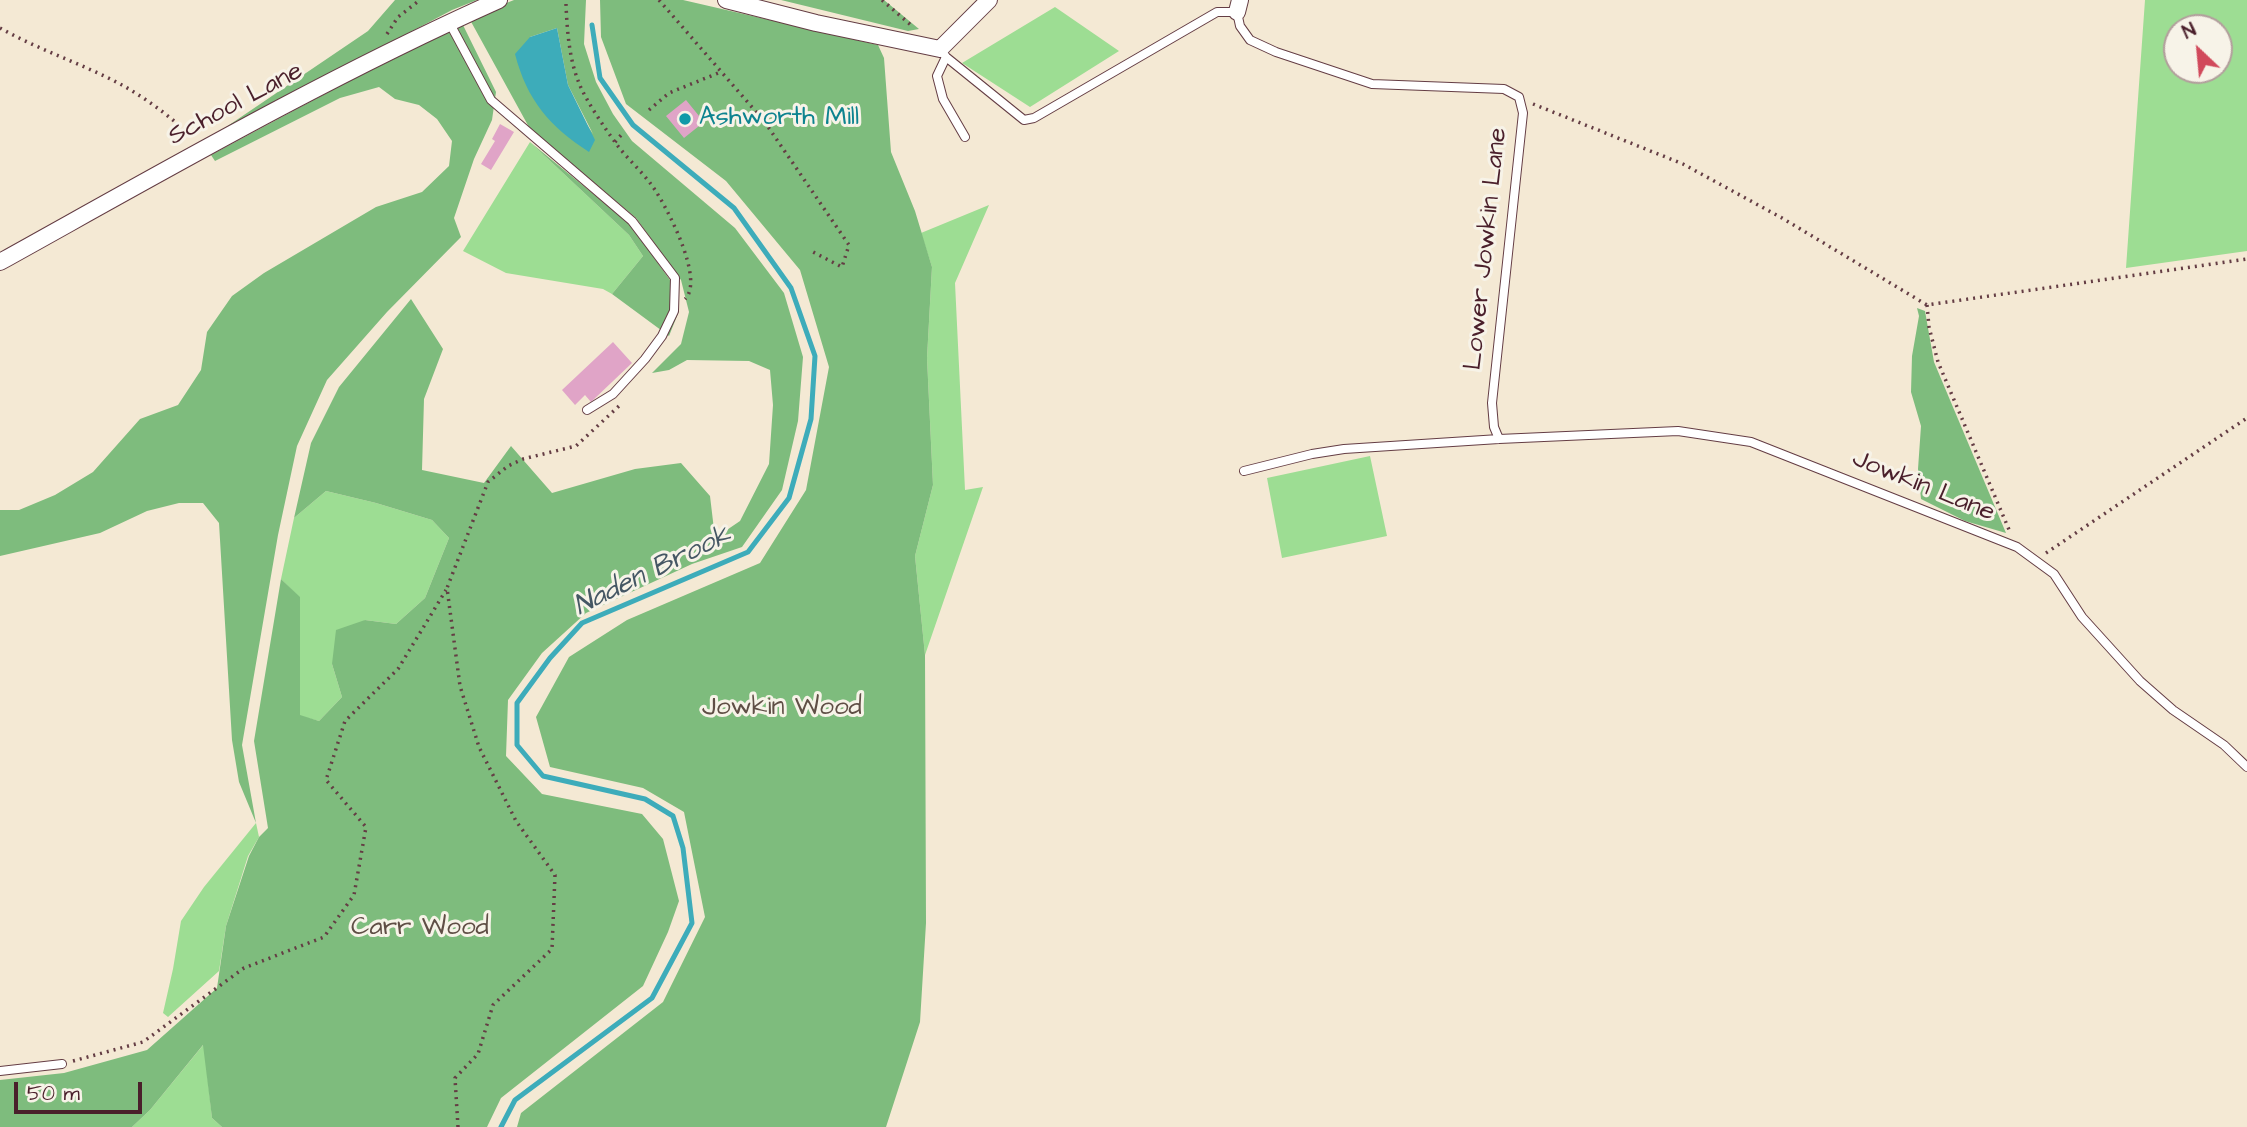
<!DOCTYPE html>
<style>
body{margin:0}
#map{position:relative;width:2247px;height:1127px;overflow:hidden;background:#f4e9d4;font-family:"Architects Daughter",sans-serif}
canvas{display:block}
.north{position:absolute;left:2163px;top:14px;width:70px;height:70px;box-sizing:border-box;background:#f7f3e8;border:2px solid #b29e9c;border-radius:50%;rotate:334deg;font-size:19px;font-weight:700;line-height:28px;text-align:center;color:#4a1f2b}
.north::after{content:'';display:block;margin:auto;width:24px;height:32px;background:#d1495b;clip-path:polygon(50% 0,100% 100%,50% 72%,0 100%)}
.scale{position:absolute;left:14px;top:1082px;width:128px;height:32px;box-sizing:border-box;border:4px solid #4a1f2b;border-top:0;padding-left:9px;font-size:21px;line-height:24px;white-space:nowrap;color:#4a1f2b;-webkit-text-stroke:5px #f7f3e8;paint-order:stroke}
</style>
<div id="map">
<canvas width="2247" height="1127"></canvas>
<div class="north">N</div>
<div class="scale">50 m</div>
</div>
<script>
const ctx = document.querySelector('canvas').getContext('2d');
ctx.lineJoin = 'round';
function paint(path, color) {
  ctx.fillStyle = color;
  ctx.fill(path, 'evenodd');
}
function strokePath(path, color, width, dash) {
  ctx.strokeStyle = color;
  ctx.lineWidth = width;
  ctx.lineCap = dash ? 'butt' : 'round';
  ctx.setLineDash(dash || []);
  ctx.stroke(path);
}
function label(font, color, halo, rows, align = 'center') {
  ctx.font = font + ' "Architects Daughter",sans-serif';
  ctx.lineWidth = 6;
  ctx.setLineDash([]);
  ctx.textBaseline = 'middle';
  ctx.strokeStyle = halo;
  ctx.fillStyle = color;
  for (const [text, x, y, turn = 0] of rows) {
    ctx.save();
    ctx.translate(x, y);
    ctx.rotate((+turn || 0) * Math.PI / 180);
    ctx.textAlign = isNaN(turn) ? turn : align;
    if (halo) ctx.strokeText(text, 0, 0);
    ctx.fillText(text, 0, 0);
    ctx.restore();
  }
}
const green = new Path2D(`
 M2145,0H2247V251L2126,268ZM2177,28H2219V70H2177Z
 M1055,7L1119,51L1030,107L962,63Z
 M530,142L629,235L643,256L612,294L603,289L506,273L463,251Z
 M989,205L955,283L965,490L983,487L925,655L915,556L933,485L927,358L932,267L921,233Z
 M1370,456L1387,536L1282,558L1267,478Z
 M326,491L376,503L432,520L449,538L425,598L396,624L365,620L332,664L342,697L319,721L300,716V598L281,579L294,518Z
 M256,823L259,837L248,856L226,926L219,971L168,1017L163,1013L173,969L181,921L204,887Z
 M204,1044L212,1118L222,1127H132L150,1110Z`);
const forest = new Path2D(`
 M395,0H477L452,10L207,140L368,31Z
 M514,0H586L584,44L596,82L613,114L632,141L735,228L784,293L803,357L798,421L782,490L742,547L692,564L586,613L542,653L508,700L506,756L542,794L642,814L663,839L679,901L668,932L643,986L501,1098L487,1127H222L212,1118L203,1045L150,1110L132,1127H0V1080L64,1073L147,1050L217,988L226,926L249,856L259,837L268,828L254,741L281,579L300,597V715L319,721L342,697L332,664L336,630L365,620L396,624L425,598L449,538L432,520L376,503L326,491L294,518L311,443L339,387L411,299L443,349L424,399L422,470L484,483L511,446L552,493L635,469L681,463L710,496L715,538L740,521L769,464L773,405L770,370L749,361L687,360L669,370L652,373L681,344L689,312L681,280L636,218L530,129L469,18ZM557,28L568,85L593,134L530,37Z
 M600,0H683L878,45L884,58L891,152L915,211L932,267L927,358L933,485L915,556L925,655L926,923L920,1022L886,1127H517L521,1113L663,1002L705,917L684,812L643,788L550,767L536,717L569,657L627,620L760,563L806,490L829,367L800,270L726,181L626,104L601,37Z
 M781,0H884L919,29L908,31Z
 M461,21L496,92L492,120L474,159L454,218L461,237L387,312L327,380L297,446L278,535L242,745L256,823L239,782L232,740L219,523L203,503H179L147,511L100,533L0,556V510H19L55,495L93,472L140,419L178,405L201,370L207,332L232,296L264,273L376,207L422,192L449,166L452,141L437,119L419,105L395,99L379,87L340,98L215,161L211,155Z
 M530,142L630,224L670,280L679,311L669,336L612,294L643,256L629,235Z
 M1917,308L1925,311L1934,362L2006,533L1965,521L1921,499L1918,469L1921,426L1911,392L1912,356L1919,316Z`);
const water = new Path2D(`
 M557,28L568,85L595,140L589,152C549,126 527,100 515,54L530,37Z`);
const stream = new Path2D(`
 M501,1127L515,1100L652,998L692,923L683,848L673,816L645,799L543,776L517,745V703L550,658L582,623L748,552L789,498L811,419L815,356L791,288L734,208L633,125L600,78L592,25`);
const building = new Path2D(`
 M686,100L704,122L684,138L666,116Z
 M500,124L514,132L491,170L481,164L495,141L492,139Z
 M613,342L632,363L591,402L585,395L575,405L562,390Z`);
const path = new Path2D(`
 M659,0L764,121L849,245L842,267L813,252
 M882,0L912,26
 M566,4C567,29 569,59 579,83C585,99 604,127 615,142C626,158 642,171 653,187C667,207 705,280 685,299
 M0,28C39,50 83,64 122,85C147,99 171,117 192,137
 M387,34L398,17L420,0
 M1533,104L1683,164L1782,218L1927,305L2247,259
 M649,110L669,93L721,72
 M615,142L622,134
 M1927,305L1929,327L1938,362L2010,532
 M2046,553L2247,418
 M73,1061L143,1042L244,968L324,937L354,895L366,827L326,780L345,721L398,669L446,590
 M458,1127L455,1078L478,1054L493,1005L552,949L555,875L516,821L479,747L460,686L447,588L488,482L508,466L523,459L576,446L619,406`);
const lane = new Path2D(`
 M449,22L491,100L632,221L675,278L674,311L662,336L645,359L613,394L587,410
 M940,49L946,57L1024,120L1034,118L1217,12H1237L1240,26L1250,40L1276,52L1372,84L1504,89L1519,97L1523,113L1492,403L1494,427L1499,439
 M946,57L937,76L943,99L965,137
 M1244,471L1312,454L1344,449L1499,439L1678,431L1751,442L2017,547L2054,574L2082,617L2140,681L2173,710L2224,745L2247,767
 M0,1071L62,1064`);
const street = new Path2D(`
 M726,0L816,23L940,49L989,0
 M1237,12L1240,0
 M0,262C164,171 327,77 499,0`);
const markers = [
 [685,119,7,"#0f9aa8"]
];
const streetNames = [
 ["School Lane",236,105,-28],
 ["Lower Jowkin Lane",1487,249,-84],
 ["Jowkin Lane",1923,487,22]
];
const cultureNames = [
 ["Ashworth Mill",699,119]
];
const parkNames = [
 ["Jowkin Wood",782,709],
 ["Carr Wood",420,929]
];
const waterNames = [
 ["Naden Brook",653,572,-26]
];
paint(green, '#9ddd93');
paint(forest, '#7ebc7d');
paint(water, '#3dacba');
strokePath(stream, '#3dacba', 5);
paint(building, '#e0a4c7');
strokePath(lane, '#643d44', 10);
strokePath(street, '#643d44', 18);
strokePath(path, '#643d44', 3.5, [2, 5]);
strokePath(lane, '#fff', 8);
strokePath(street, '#fff', 16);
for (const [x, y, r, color] of markers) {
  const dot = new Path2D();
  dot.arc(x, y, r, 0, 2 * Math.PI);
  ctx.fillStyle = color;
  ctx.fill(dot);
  strokePath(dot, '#f7f3e8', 2.5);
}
label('26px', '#4a1f2b', '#f7f3e8', streetNames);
label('26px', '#0d838f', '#f7f3e8', cultureNames, 'left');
label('26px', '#5f4e45', '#f7f3e8', parkNames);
label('italic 28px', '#455764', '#f7f3e8', waterNames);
</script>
